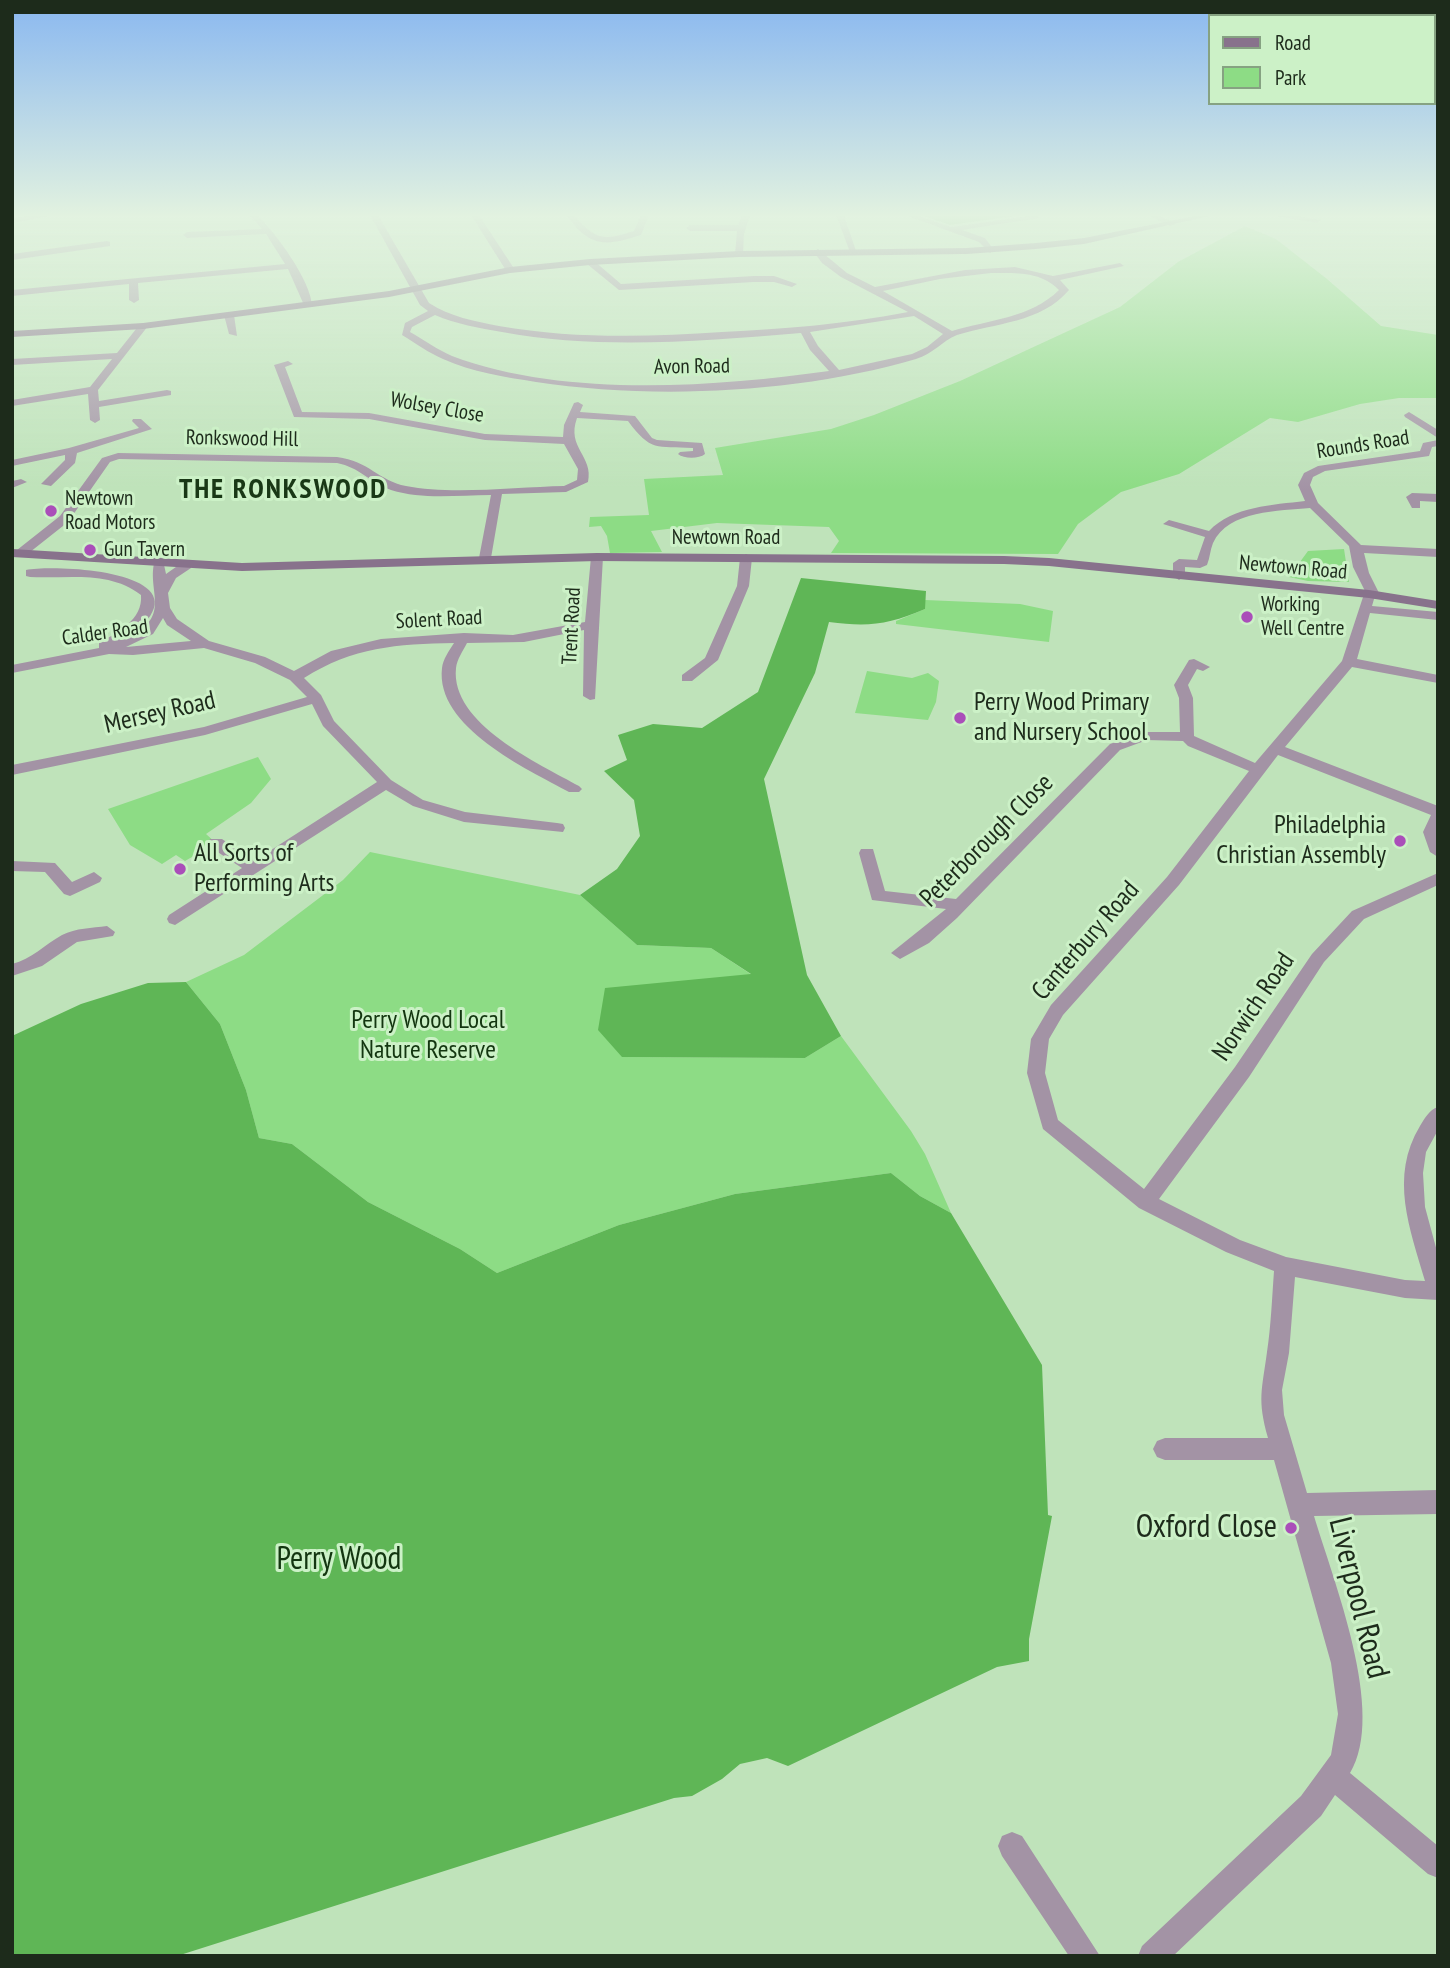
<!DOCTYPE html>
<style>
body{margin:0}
#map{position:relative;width:1450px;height:1968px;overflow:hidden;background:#bfe3ba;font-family:"PT Sans Narrow",sans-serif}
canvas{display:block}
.frame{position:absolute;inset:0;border:14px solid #1d2b1b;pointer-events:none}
.legend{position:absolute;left:1208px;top:14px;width:228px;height:91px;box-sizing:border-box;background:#ccf1c7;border:2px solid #86a282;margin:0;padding:9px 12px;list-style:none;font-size:21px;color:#1d2b1b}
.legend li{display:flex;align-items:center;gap:14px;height:35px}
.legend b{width:35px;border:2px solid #86a282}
</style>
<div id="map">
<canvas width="1450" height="1968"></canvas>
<div class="frame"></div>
<ul class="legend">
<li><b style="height:9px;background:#88728c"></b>Road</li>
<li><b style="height:19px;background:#8ddc85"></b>Park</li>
</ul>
</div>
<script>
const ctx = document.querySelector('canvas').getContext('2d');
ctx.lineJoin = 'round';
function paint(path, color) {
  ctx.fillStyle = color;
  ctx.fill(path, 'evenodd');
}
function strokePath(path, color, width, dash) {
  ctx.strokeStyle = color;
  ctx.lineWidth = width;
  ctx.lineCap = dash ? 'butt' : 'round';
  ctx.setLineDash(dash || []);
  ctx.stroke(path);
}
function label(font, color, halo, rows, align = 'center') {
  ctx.font = font + ' "PT Sans Narrow",sans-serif';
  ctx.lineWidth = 6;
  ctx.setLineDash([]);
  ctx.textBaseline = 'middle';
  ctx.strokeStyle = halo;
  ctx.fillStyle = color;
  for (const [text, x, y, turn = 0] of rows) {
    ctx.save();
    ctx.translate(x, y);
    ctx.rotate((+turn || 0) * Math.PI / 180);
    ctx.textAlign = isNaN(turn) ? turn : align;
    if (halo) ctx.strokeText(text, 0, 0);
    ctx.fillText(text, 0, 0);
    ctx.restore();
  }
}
const green = new Path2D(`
 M1245,226L1276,239L1327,279L1381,326L1438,335V398H1399L1360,404L1298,422L1270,418L1179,474L1121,492L1078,524L1058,554L831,553L839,541L829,527L717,523L651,531L662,552L610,553L607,536L601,526L589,527L590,517L649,515L644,479L723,475L715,448L831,429L874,415L960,381L1120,307L1178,262Z
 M1344,549L1349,582L1308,581L1289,577L1308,551Z
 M925,600L1020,604L1053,611L1049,642L896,624V621L925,609Z
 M867,671L912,678L928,673L939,681L936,702L928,720L855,713Z
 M258,757L271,779L251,803L206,834L216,843L185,861L176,855L162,864L130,845L108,809Z
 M370,852L580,895L637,945L711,948L752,975L622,1057L805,1058L841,1036L911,1131L925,1154L951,1213L920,1196L891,1173L735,1194L619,1225L497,1273L460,1249L368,1202L292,1144L259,1138L246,1090L220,1024L186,982L244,955L343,880Z`);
const forest = new Path2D(`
 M921,215H1022L950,225Z
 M801,578L926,591L925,609C888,625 868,627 829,622L815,673L764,779L807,975L841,1036L805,1058L622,1057L598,1030L605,988L751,974L711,948L637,945L580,895L617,869L640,836L634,800L604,771L627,760L618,735L653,724L702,728L758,692Z
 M186,982L220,1024L246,1090L259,1138L292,1144L368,1202L460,1249L497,1273L619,1225L735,1194L891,1173L920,1196L951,1213L1042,1365L1048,1515L1052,1516L1029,1639V1661L997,1667L788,1766L767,1758L740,1764L722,1779L692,1796L674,1798L177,1956H12V1036L81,1004L148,983Z`);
const minor = new Path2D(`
 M38,215H55L12,223V218Z
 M249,215H257C276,233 312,282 312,307L304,305L288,269L138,283L139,300L134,303L129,300V284L12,296V290L285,264L266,234L187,238L183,235L187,232L262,229Z
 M370,215H378L429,303C450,317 475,321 499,326C573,339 648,337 722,332C784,329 846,324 908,312L841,277L822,263L814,252L818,249L847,273L875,287L965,270L1015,267L1053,276L1120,263L1124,266L1060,280L1069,290C1041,323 995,323 957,335C942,341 933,354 916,359C800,393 655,400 536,382C505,377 472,372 443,359C429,353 415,343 402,335L405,323L428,311L420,305ZM991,273C1015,273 1041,271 1059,290C1031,318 988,320 952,331L883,291L940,279ZM435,315C456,324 479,328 502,332C600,350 702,341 801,333L810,350L829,371C713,387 564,398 452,356C438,350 424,340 410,332L412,327ZM914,316L943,334L927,347L912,354L839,370L818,346L810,332Z
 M471,215H479L515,270L513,272H507Z
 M566,215H574C595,240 603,241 634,231L641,215H649L641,235C604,247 590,247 566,215Z
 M742,215H750L744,234L743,254L739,257L735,254L737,231H690L686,228L690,225H738Z
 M836,215H844L857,254L850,252Z
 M905,215H916L951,227L1036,215L1040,218L962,230L985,238L994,250L990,253L979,242Z
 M1148,215H1158L1177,224L1170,226Z
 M1270,215H1291L1321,220L1317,223Z
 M107,241L110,242V246L12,260V254Z
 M587,260H593L621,284L754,276H774L797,284L792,287L774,282H754L619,290L587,264Z
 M229,312L234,315L237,336L229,334L224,315Z
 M140,324L148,326L98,390L99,401L167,390L171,391V395L99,407L100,420L95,423L90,420L88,394L12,406V400L90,387L112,359L12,365V359L117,353Z
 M288,361L293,364L285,367L302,412L369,413L485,434L563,437L564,425L574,403L578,402L583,405L580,412L635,416L652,438L657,440L702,443L705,454C699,459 684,459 678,454L680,452L693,451V448C656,446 651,452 628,421L577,418C566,448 594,456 588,482L566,492L502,494L491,558L485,562L479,558L491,495C457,495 423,500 391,490C371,483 359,467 337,463L119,459L110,462L68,522L25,556H17V550L60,516L102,458L118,453L337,457C369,461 379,481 406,486C450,495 518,487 564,486L577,480L578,469L564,444L485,440L369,419L294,417L274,365Z
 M1409,412L1438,430V438L1405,417L1404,415Z
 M133,419H141L152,429L77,453L75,463L51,486L41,484L65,460V455L12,466V460L69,448L139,428L132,421Z
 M1438,440V446L1432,447L1429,456L1325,471L1313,477L1310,485L1318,503L1361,545L1438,549V557L1364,553L1369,573L1380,595L1374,599L1372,606L1438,612V620L1370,613L1357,659L1438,675V683L1352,667L1285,747L1438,806V857L1430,852L1423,832L1431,815L1278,755L1179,885L1063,1015L1049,1039L1045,1073L1058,1120L1144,1189L1235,1067L1312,954L1352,911L1438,873V885L1364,919L1324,962L1249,1077L1159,1199L1240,1240L1286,1257L1405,1280L1425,1281C1410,1229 1389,1177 1420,1126C1425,1118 1429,1110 1438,1107V1130L1426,1152L1423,1173L1425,1207L1438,1255V1300L1405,1298L1295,1277L1289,1353L1282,1390L1284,1415L1307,1493L1438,1490V1514L1314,1516C1333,1580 1387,1713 1350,1773L1438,1846V1878L1428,1874L1335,1795L1321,1816L1173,1956H1138L1142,1946L1301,1796L1331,1755L1338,1714L1331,1663L1274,1460H1165L1157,1457L1153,1449L1157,1441L1165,1438H1268C1257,1399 1262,1390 1267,1352C1271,1326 1272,1298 1274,1271L1226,1252L1139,1208L1043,1129L1027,1073L1031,1039L1051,1005L1167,877L1249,771L1188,746L1183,741L1147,740L1120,750L957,918L929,943L900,959L891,953L946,909L872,900L859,853L861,849H873L885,891L956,899L1110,744L1145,732H1180L1179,698L1174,685L1189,660L1194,659L1210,667L1203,671L1197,669L1188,685L1193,698L1194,736L1255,763L1342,661L1365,591L1353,567L1349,546L1310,508C1280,511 1228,510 1213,543C1210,550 1210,558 1207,565L1200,568L1185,567V576L1179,580L1173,576V563L1179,559L1197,560L1205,537L1163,524L1169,520L1209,531C1233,506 1273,505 1305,501L1298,485L1304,473L1318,466L1420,451L1423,443Z
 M17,480L21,479L27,482L12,488V481Z
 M1412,493L1438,494V502L1420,501V508H1412L1406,497Z
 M597,553L603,557L595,699L590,700L583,696L584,630L524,642L467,643C463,651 457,659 456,668C450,724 540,764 579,786L582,789L579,792H569C527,769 435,727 442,668C443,659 449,651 454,643C397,644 353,647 304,678L321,695L334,721L391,780L423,800L465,812L557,823L563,824L565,828L563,832L464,822L413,806L386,790L175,925L169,923L167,919L169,915L242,868L210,847L208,843L210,839H222L254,861L377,782L323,726L312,704L205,735L12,775V765L204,727L307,697L290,680L255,663L204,648L133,655L109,654L12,673V665L99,648V643C118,632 143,620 141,595C109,570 68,579 30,577L26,576V570C60,564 209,572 134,633C171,615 146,588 155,560H163L166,574L183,562H191V568L176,578L168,593L170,608L177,619L209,641L265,657L294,671L331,651L381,639L464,633L513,635L585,622L591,557ZM163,618L167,625L191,641L126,647L153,634Z
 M746,554L752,558L749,586L718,660L692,681H682V675L705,658L737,586L740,558Z
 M12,861L55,863L72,882L94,872L102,878L100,882L70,896L64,894L45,872L12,871Z
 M107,926L115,932L113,936L77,942L42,966L12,976V964C32,959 44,945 62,935C76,928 92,928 107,926Z
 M1012,1832L1022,1836L1100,1956H1069L1002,1856L998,1846L1002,1836Z`);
const secondary = new Path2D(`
 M1200,215H1214L1084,244L1036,249L967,254L739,257L590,265L510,273L389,297L143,329L12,337V331L143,323L389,291L510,267L590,259L739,251L967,248L1036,243L1084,238Z
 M12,549L242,563L597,553L1004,556L1049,558L1369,590L1438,601V609L1369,598L1049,566L1004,564L597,561L242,571L12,557Z`);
const markers = [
 [51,511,7,"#aa4eb9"],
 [90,550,7,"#aa4eb9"],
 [1247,617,7,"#aa4eb9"],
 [960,718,7,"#aa4eb9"],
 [1400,841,7,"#aa4eb9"],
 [180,869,7,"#aa4eb9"],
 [1291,1528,7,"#aa4eb9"]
];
const farStreetnames = [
 ["Avon Road",692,367,-1],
 ["Wolsey Close",437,408,10],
 ["Ronkswood Hill",242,439,1],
 ["Rounds Road",1363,445,-9],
 ["Newtown Road",726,538],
 ["Newtown Road",1293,568,5],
 ["Solent Road",439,620,-3],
 ["Trent Road",572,626,-87],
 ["Calder Road",105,633,-8]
];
const farPoinames = [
 ["Newtown",65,499],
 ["Road Motors",65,523],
 ["Gun Tavern",104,550],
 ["Working",1261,605],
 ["Well Centre",1261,629]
];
const poiNames = [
 ["Perry Wood Primary",974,703],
 ["and Nursery School",974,733],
 ["Philadelphia",1386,826,"right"],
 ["Christian Assembly",1386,856,"right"],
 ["All Sorts of",194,854],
 ["Performing Arts",194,884]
];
const streetNames = [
 ["Mersey Road",160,713,-13],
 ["Peterborough Close",987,841,-45],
 ["Canterbury Road",1086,941,-49],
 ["Norwich Road",1254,1007,-56]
];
const parkNames = [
 ["Perry Wood Local",428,1021],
 ["Nature Reserve",428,1051]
];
const farDistrictnames = [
 ["THE RONKSWOOD",283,490]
];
const nearPoinames = [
 ["Oxford Close",1277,1528]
];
const nearParknames = [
 ["Perry Wood",339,1560]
];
const nearStreetnames = [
 ["Liverpool Road",1358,1598,76]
];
paint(green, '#8ddc85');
paint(forest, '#5fb656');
paint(minor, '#a393a5');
paint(secondary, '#88728c');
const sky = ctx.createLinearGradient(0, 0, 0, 490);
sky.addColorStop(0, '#8ab8f0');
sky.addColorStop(0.44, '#e2f2e0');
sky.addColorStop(1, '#e2f2e000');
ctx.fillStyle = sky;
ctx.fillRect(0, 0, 1450, 490);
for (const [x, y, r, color] of markers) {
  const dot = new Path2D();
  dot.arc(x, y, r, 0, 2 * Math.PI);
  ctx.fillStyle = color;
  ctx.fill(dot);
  strokePath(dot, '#ccf1c7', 2.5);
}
label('21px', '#1d2b1b', '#ccf1c7', farStreetnames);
label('21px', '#1d2b1b', '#ccf1c7', farPoinames, 'left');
label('26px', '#1d2b1b', '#ccf1c7', poiNames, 'left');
label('26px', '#1d2b1b', '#ccf1c7', streetNames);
label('26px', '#133610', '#ccf1c7', parkNames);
ctx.letterSpacing = '2px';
label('bold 28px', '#193816', '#ccf1c7', farDistrictnames);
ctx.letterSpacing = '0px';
label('32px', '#1d2b1b', '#ccf1c7', nearPoinames, 'right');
label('32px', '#133610', '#ccf1c7', nearParknames);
label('32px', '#1d2b1b', '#ccf1c7', nearStreetnames);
</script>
